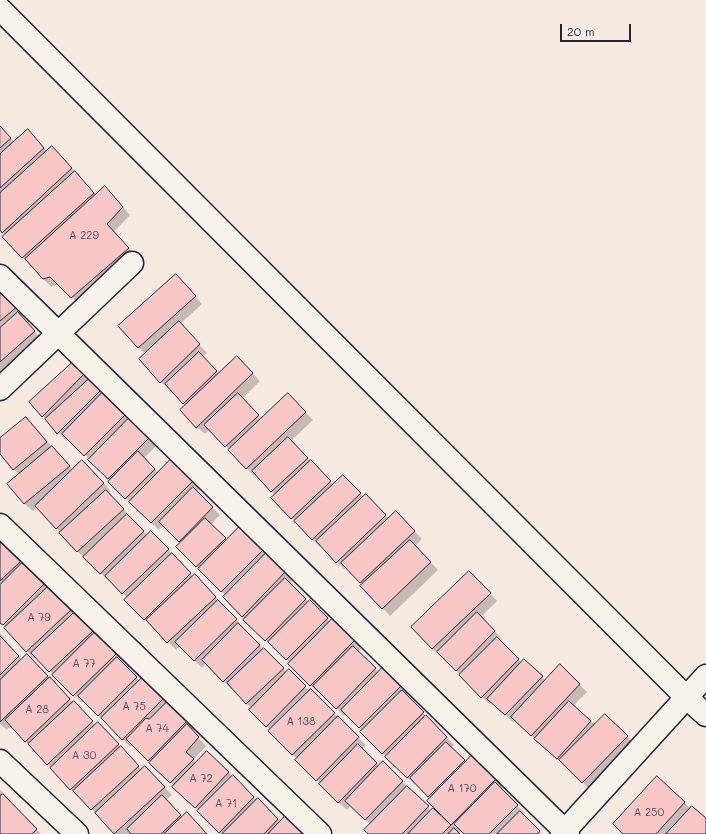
<!DOCTYPE html>
<style>
body{margin:0}
#map{position:relative;width:706px;height:834px;overflow:hidden;background:#f7eae1;font-family:Mali,sans-serif}
canvas{display:block}
.scale{position:absolute;left:560px;top:24px;width:71px;height:18px;box-sizing:border-box;border:2px solid #22223b;border-top:0;padding-left:5px;font-size:12px;line-height:14px;white-space:nowrap;color:#22223b;-webkit-text-stroke:3px #f7f3e8;paint-order:stroke}
</style>
<div id="map">
<canvas width="706" height="834"></canvas>
<div class="scale">20 m</div>
</div>
<script>
const ctx = document.querySelector('canvas').getContext('2d');
ctx.lineJoin = 'round';
function paint(path, color) {
  ctx.fillStyle = color;
  ctx.fill(path, 'evenodd');
}
function strokePath(path, color, width, dash) {
  ctx.strokeStyle = color;
  ctx.lineWidth = width;
  ctx.lineCap = dash ? 'butt' : 'round';
  ctx.setLineDash(dash || []);
  ctx.stroke(path);
}
function label(font, color, halo, rows, align = 'center') {
  ctx.font = font + ' Mali,sans-serif';
  ctx.lineWidth = 4;
  ctx.setLineDash([]);
  ctx.textBaseline = 'middle';
  ctx.strokeStyle = halo;
  ctx.fillStyle = color;
  for (const [text, x, y, turn = 0] of rows) {
    ctx.save();
    ctx.translate(x, y);
    ctx.rotate((+turn || 0) * Math.PI / 180);
    ctx.textAlign = isNaN(turn) ? turn : align;
    if (halo) ctx.strokeText(text, 0, 0);
    ctx.fillText(text, 0, 0);
    ctx.restore();
  }
}
const shadow = new Path2D(`
 M0,126L14,142L35,138L47,151L60,155L96,195H112L130,215L114,232L136,256L80,305L59,284L51,287L4,237L6,235L0,229Z
 M183,283L202,304L180,324L207,353L203,357L219,374L237,357L260,381L242,399L262,419L295,402L313,420L291,441L334,485L343,476L364,497L373,503L389,519L396,512L422,539L415,546L438,570L390,616L362,586L363,585L346,568L344,569L321,545L320,547L292,518L272,498L275,495L256,474L254,476L210,429L205,434L197,427L186,405L170,388L169,389L161,382L145,354L120,326Z
 M0,287L24,314L21,317L42,340L0,376Z
 M73,364L84,374L107,399L156,446L144,458L158,473L172,459L200,488L196,492L220,515L211,524L228,541L240,528L295,578L289,584L331,622L334,619L363,647L358,652L379,673L384,668L410,693L406,696L454,745L451,748L466,762L473,755L504,786L501,789L525,814L523,815L542,834H465L462,830L459,834H369L371,825L351,805L347,810L324,788L296,760L297,759L270,731L271,730L250,710L251,708L232,688L231,689L206,663L202,668L180,646L176,650L126,600L127,598L110,580L109,581L78,552L37,507L33,511L25,504L9,484L19,475L0,453V439L33,425L73,470L82,461L111,491L108,493L131,517L130,518L148,536L151,532L194,577L203,583L243,627L242,628L263,649L287,672L289,670L310,692L311,691L366,745L362,749L379,766L402,781L431,811L433,809L439,812L431,798L417,783L415,785L361,732L363,731L346,714L344,716L320,691L318,693L274,647L273,648L245,620V619L224,597L226,596L178,547L181,543L163,526L159,530L109,482L111,481L93,462L68,439L66,441L43,416Z
 M4,541L80,616L123,662L122,663L140,681L146,675L196,727L192,731L206,746L193,760L196,763L207,752L280,822L310,834H222L133,744L130,747L84,701L82,703L36,657L34,659L0,621V545Z
 M477,579L497,601L481,617L502,639L500,641L522,663L525,660L546,681L560,666L587,692L573,706L595,725L605,715L635,744L591,790L515,720L513,722L492,702L489,704L441,655L440,656L412,627Z
 M0,633L5,638L3,640L22,660L35,663L96,726L106,731L142,770L153,775L172,795L166,800L183,818L207,834H133L131,832L130,834H116L79,796L78,797L71,789L11,726L7,730L0,724Z
 M657,777L691,809L706,820V834H624Z
 M0,790L6,796L5,797L41,834H0Z`);
const building = new Path2D(`
 M0,126L11,138L0,148Z
 M28,129L44,148L0,188V154Z
 M52,146L72,168L2,233L0,230V193Z
 M75,171L94,193L22,258L2,237Z
 M105,186L123,207L107,224L129,248L71,298L50,277L43,279L25,259Z
 M176,274L196,296L138,348L118,326Z
 M0,285L18,306L0,321Z
 M18,312L35,331L0,362V328Z
 M179,321L200,344L160,383L139,359Z
 M199,352L217,371L183,404L165,384Z
 M237,356L253,373L196,428L180,410Z
 M73,362L85,373L42,417L29,402Z
 M89,379L101,390L57,434L45,419Z
 M102,393L125,415L84,456L62,434Z
 M238,393L259,415L225,447L204,425Z
 M288,393L306,412L246,469L228,450Z
 M26,417L47,442L13,470L0,454V438Z
 M129,418L149,438L108,479L88,460Z
 M288,437L308,458L271,492L252,471Z
 M52,446L70,466L24,504L7,484Z
 M138,451L155,469L125,499L108,482Z
 M172,458L194,480L151,523L129,502Z
 M82,460L104,483L56,529L35,506Z
 M311,460L331,481L291,519L271,498Z
 M343,475L361,493L312,540L294,521Z
 M193,487L213,507L179,542L159,522Z
 M106,490L124,509L77,552L59,533Z
 M366,494L386,515L336,563L316,541Z
 M396,511L415,531L360,583L341,563Z
 M127,514L144,531L100,574L83,557Z
 M205,518L226,538L196,567L176,547Z
 M240,526L264,549L221,592L198,569Z
 M151,531L169,549L122,594L105,576Z
 M4,540L22,560L0,581V543Z
 M410,540L431,562L382,609L360,586Z
 M269,550L288,569L242,617L223,597Z
 M172,553L191,573L144,620L124,600Z
 M25,560L46,582L3,625L0,623V585Z
 M469,571L491,593L432,649L411,627Z
 M195,574L216,597L167,643L146,620Z
 M285,578L306,599L265,641L243,620Z
 M52,583L74,607L26,652L4,628Z
 M218,600L237,619L194,661L175,642Z
 M310,600L328,618L286,660L268,642Z
 M76,611L94,630L49,672L31,653Z
 M477,612L495,631L456,671L437,652Z
 M334,617L356,639L310,686L288,664Z
 M238,623L260,645L223,682L202,660Z
 M95,632L116,654L73,696L52,675Z
 M0,636L19,656L0,675Z
 M497,637L519,659L481,698L459,675Z
 M353,646L376,668L336,709L313,686Z
 M264,648L284,668L246,704L227,683Z
 M27,654L48,676L0,722V680Z
 M117,657L137,677L98,716L78,696Z
 M524,659L543,676L505,715L487,699Z
 M560,664L580,684L531,736L511,717Z
 M384,666L403,684L359,728L341,710Z
 M289,669L306,686L266,727L249,710Z
 M146,674L167,695L122,740L101,718Z
 M50,677L70,699L25,742L5,720Z
 M311,689L335,713L292,755L268,731Z
 M402,690L424,712L382,754L360,732Z
 M169,700L189,719L148,761L126,739L146,718L149,719Z
 M74,701L93,721L47,765L28,744Z
 M569,701L591,721L557,759L534,739Z
 M605,714L628,736L582,783L559,760Z
 M426,715L447,737L407,778L385,757Z
 M338,716L359,737L316,781L295,760Z
 M98,722L119,744L70,790L50,768Z
 M187,724L199,737L186,752L194,759L170,783L149,763Z
 M446,742L465,760L428,797L410,778Z
 M358,744L377,763L338,803L319,784Z
 M121,746L139,766L91,810L73,791Z
 M207,751L229,772L195,808L172,787Z
 M473,754L497,778L451,825L427,801Z
 M383,761L403,781L365,820L345,801Z
 M145,766L165,787L114,834L95,813Z
 M233,775L254,797L219,833L197,811Z
 M657,776L685,802L656,834H623L613,824Z
 M495,782L518,805L489,834H464L454,824Z
 M407,786L429,806L402,834H368L364,830Z
 M3,794L37,829L32,834H0V796Z
 M162,795L181,815L161,834H131L127,829Z
 M258,798L278,819L264,834H222Z
 M692,806L706,818V834H666Z
 M433,808L451,825L442,834H408Z
 M520,811L540,831L537,834H497Z
 M187,812L207,834H164Z
 M289,812L311,834H268Z
 M454,828L460,834H448Z`);
const minor = new Path2D(`
 M0,9L686,697L706,715
 M0,276L568,834
 M0,389L132,263
 M0,525L320,834
 M0,761L77,834
 M562,834L706,676`);
const numberNames = [
 ["A 229",84,236],
 ["A 79",39,618],
 ["A 77",84,664],
 ["A 75",134,707],
 ["A 28",37,710],
 ["A 138",301,722],
 ["A 74",157,729],
 ["A 30",84,756],
 ["A 72",201,779],
 ["A 170",462,789],
 ["A 71",226,804],
 ["A 250",649,813]
];
paint(shadow, '#0003');
paint(building, '#f9c8c6');
strokePath(building, '#22223b', 1);
strokePath(minor, '#22223b', 25);
strokePath(minor, '#f7f3e8', 22);
label('11px', '#584c5e', null, numberNames);
</script>
